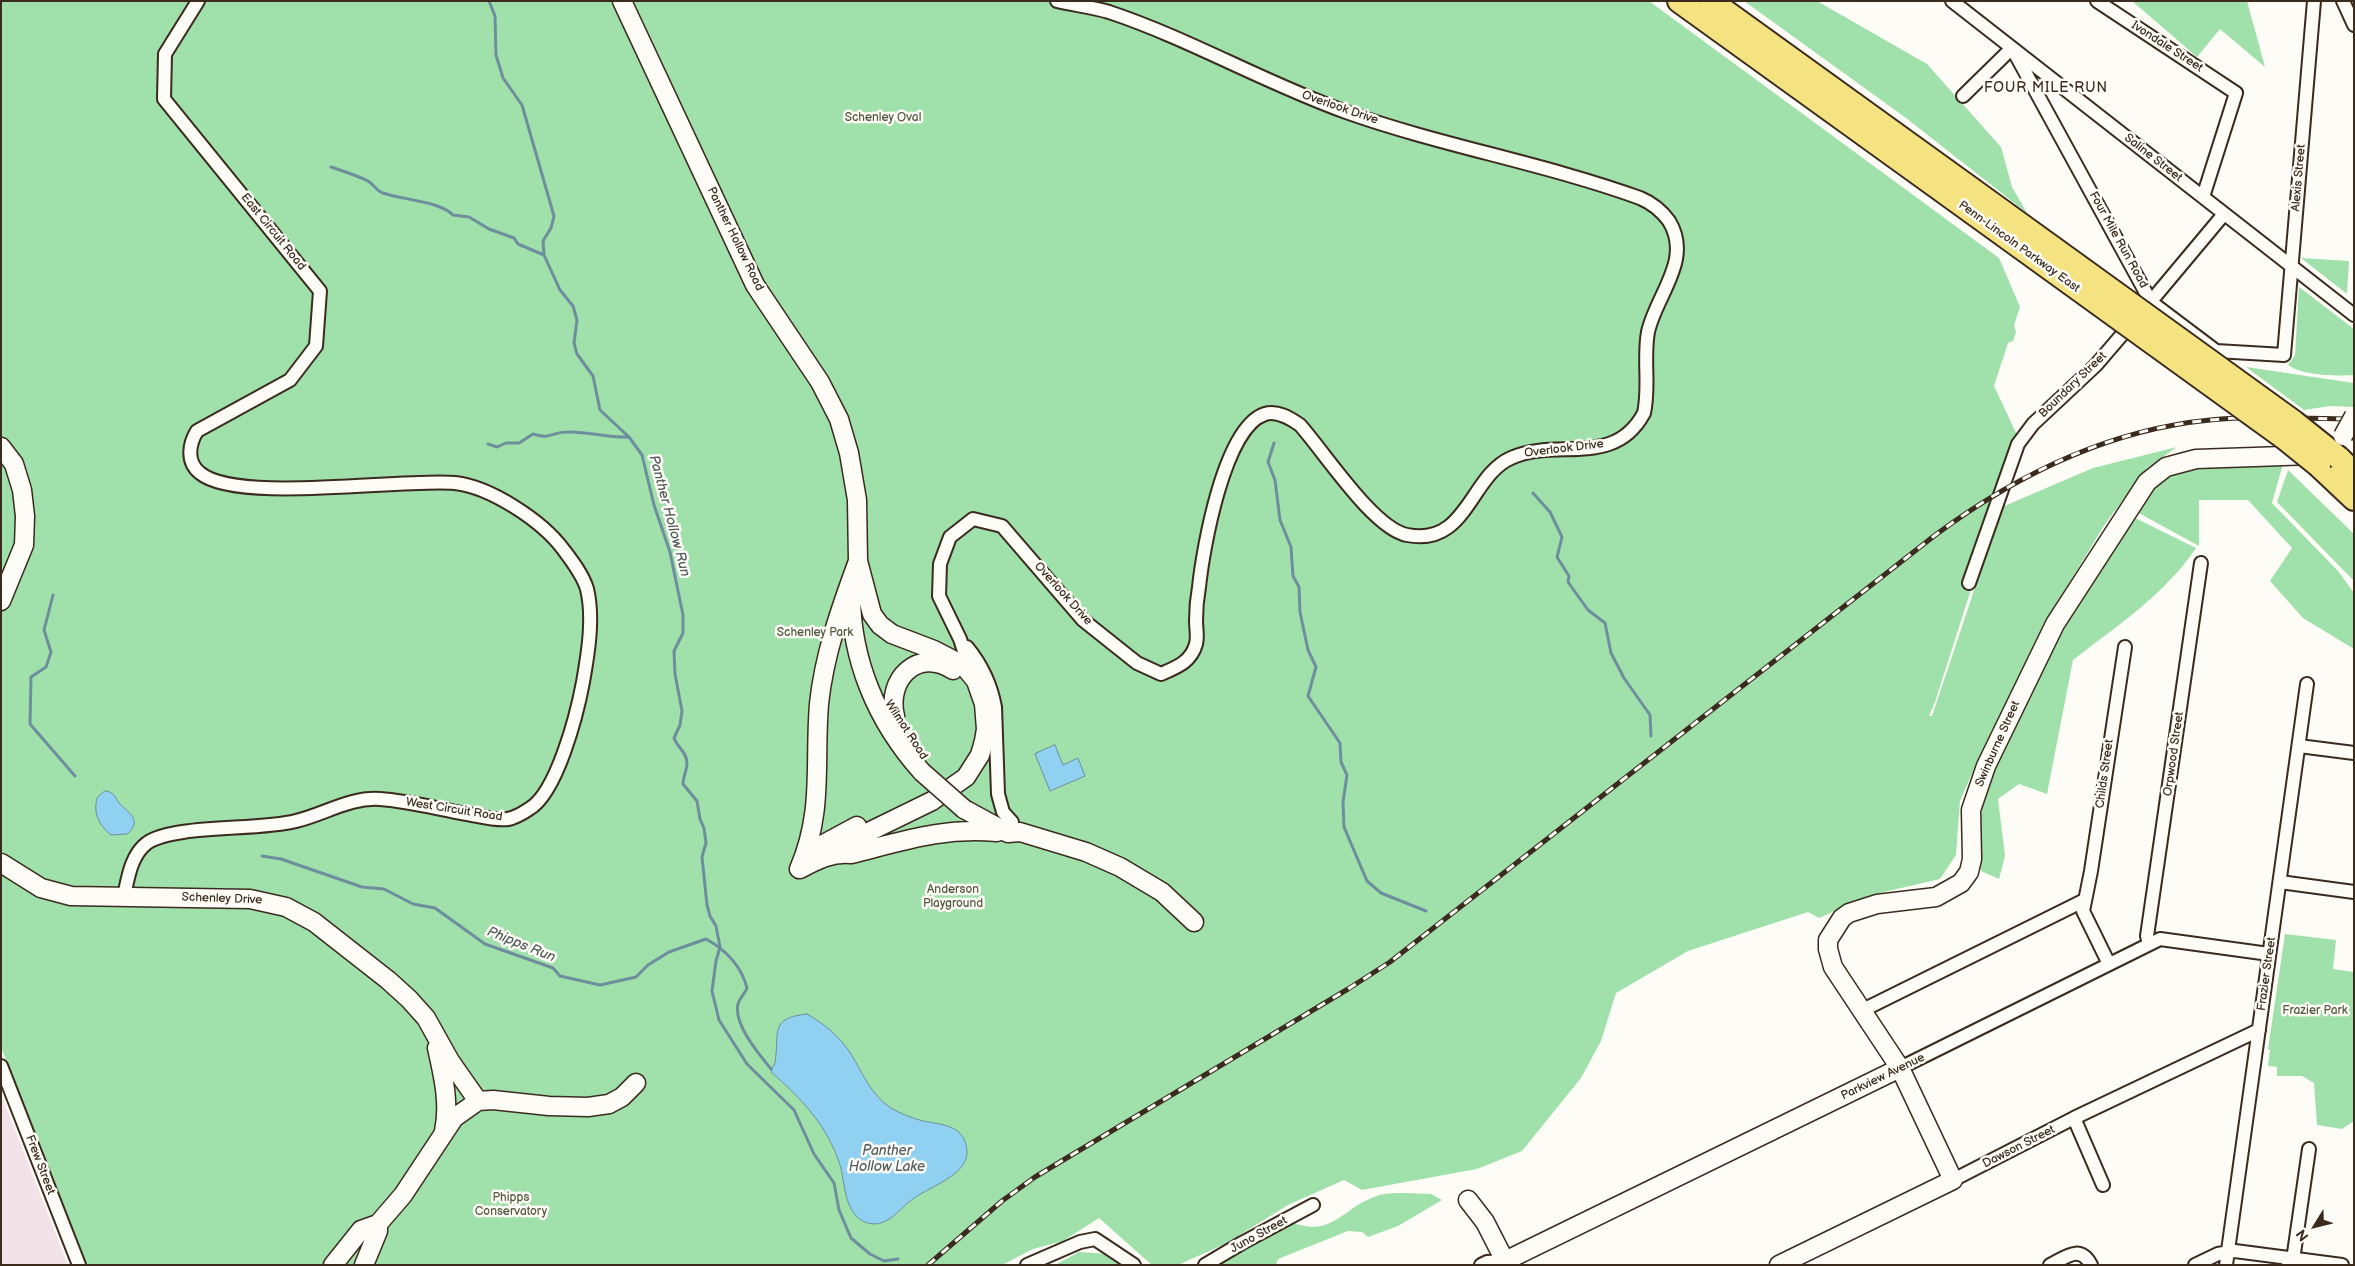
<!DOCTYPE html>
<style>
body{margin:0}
#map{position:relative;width:2355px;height:1266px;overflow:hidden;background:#fdfcf7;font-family:"Balsamiq Sans",sans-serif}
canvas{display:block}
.frame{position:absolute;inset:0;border:2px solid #3b2a1e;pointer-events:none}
.north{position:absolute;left:2290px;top:1201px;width:50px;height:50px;-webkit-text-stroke:4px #fdfcf7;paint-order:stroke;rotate:234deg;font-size:14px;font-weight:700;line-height:20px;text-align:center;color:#3b2a1e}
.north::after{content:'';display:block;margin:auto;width:18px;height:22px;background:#3b2a1e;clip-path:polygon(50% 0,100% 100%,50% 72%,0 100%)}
</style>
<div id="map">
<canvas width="2355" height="1266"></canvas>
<div class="frame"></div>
<div class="north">N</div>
</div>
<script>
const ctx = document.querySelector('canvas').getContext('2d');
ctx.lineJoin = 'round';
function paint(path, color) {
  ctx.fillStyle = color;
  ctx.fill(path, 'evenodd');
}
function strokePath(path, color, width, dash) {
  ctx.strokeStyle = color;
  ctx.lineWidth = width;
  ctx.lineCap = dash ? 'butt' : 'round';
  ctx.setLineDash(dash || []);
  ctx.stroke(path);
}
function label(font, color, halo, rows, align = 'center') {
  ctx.font = font + ' "Balsamiq Sans",sans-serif';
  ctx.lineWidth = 5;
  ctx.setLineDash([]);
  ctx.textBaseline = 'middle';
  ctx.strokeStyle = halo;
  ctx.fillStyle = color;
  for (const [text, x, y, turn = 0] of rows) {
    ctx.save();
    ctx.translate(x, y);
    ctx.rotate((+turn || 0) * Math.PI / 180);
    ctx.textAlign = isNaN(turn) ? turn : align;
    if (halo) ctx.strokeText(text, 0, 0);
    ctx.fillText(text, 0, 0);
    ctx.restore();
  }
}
const built = new Path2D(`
 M1,1094L6,1107L68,1265H1Z`);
const green = new Path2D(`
 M1,1H1649L1999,258L2020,307L2014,325L2016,332L2013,341L2008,343L1994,386L2017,435L1997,482L1974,580L1935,702L1929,716H1932L2002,507L2093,468L2177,447L2147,468L2105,524L2042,628L1976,764L1960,801L1956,855L1940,879L1871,895L1819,918L1808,912L1688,951L1616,993L1601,1041L1581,1078L1522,1151L1477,1169L1362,1190L1344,1180L1288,1205L1225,1244L1178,1265H1152L1099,1218L1063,1241L1033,1249L1002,1265H83L1,1047Z
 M1744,1H1817L1927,64L2001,147L2012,187L2027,213L1906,118Z
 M2132,1H2247L2265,67L2220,29L2197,57Z
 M2301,258L2349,261L2347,294Z
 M2299,287L2354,329V375C2336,376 2303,376 2288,365L2295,355Z
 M2246,367L2354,383V407L2330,406L2304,410Z
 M2283,464L2272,503L2338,571L2354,593V649L2303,618L2270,581L2292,548L2248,500H2199V546L2135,511L2163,478L2211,466Z
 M2288,470L2354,534V581L2277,502Z
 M2133,517L2196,548C2164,595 2117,626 2073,660L2047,794L2019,784L1998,799L2005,856L1999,879L1981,871L1979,823L1986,791L2043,662L2090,583Z
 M2285,934L2336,940L2333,969L2354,972V1121L2342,1129L2317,1125L2314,1083L2302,1076H2277V1067L2268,1066L2270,1050L2268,1049Z
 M1431,1194L1442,1200L1398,1226L1368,1237L1362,1232L1348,1231L1278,1259L1276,1265H1217L1293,1223C1335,1237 1342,1207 1377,1196C1390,1191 1416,1194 1431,1194Z
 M1079,1252L1109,1254L1128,1265H1055Z`);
const water = new Path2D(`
 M1055,745L1063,765L1078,758L1085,776L1050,791L1035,754Z
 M105,791C115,792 114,797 120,804C129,813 143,821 127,834L111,835C99,825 93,814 97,798Z
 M807,1014C825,1024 840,1037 851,1054C863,1074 871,1095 891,1108C901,1114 912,1118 923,1121C943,1125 966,1125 967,1152C967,1177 926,1187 909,1202C895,1214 882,1232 861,1220C844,1209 845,1182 840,1165C827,1125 801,1098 771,1072C771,1068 775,1065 775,1062C780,1034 768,1018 807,1014Z`);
const stream = new Path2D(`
 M489,1L495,16L496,55L503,78L522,105L554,216L551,228L543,241L544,255L560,290L573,306L577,320L574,343L577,354L593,376L600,410L629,437L642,455L654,505L670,552L683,615V633L674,651L675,674L682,711L680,725L674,738C677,747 687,752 687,763C687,770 683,777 683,784L697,801L700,819L704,828L706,843L702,857L707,905L710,916L716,926L720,947L716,961L712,991L719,1020L747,1064L794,1110L814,1154L834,1183L839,1210L851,1238L870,1254L884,1261L898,1259
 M331,167C343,171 356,175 368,181C373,184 377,191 383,193C403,200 439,201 453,215L469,217L489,229L514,238L518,244L544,255
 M1274,443L1268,462L1275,480L1280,520L1291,547L1293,576L1299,587L1300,612L1308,650L1316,667L1308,696L1340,743L1341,762L1347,775L1343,802L1344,827L1367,881L1381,893L1426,911
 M488,444L497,447L506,443H519L533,434C551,440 551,432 567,432C587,431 608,438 629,437
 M1533,493L1550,512L1562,537L1557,557L1569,576L1568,582L1588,610L1605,623L1611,653L1624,678L1650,715L1651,736
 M53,595L44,630L51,652L46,667L31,677L30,724L75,776
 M262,856L281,859L362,887L384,889L413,904L435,908L485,944L553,968L560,976L600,985L636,977L648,965L669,952L706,939C726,950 741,965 747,988C745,994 740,997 738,1004C733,1024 759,1054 771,1069`);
const street = new Path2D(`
 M1952,1L2354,315
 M2097,1L2236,93L2203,197
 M2343,1L2354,25
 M1963,96L2012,48L2151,302L2216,351L2284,355L2314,1
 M2147,306L2224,214
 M1969,583L2018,444L2033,424L2096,365L2132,323
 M967,647C981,664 991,685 995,707L998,794L1003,812L1012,822
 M970,670L960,639L939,596L940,564L950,537L973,519L1002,526L1083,620L1137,663L1161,674C1177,667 1191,662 1196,644C1198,637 1196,628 1196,621C1196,610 1197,598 1199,587C1203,549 1224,427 1265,414C1277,410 1290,418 1300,425C1325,453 1373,528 1407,535C1467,547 1470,476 1511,458C1556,437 1614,469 1644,413C1650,386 1643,359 1648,332C1656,295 1693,260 1669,221C1661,210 1652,203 1640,198C1543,163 1442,146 1346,112C1265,83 1190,39 1109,12C1092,7 1074,5 1057,1
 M2299,746L2354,753
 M2280,882L2354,892
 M124,896C128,878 131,855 147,843C175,824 258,831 296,821C325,814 350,797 380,799C409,801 438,809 467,814C479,816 496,821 508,819C514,818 523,813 529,809C557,793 577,714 583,682C588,654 594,618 587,589C583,575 572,561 563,549C542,521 491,487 455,483C402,478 237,504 200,473C186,462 189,444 197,431L290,380L316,346L320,291L164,99L165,54L198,1
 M2149,944L2147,936L2201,563
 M2109,964L2083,911L2091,871L2125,647
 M1861,1011L2085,900
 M1,1066L79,1265
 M1900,1068L2160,939L2269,954
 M2074,1118L2103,1185
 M1953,1180L2074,1118L2259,1030
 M2288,1264L2294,1253L2309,1149
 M1027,1265L1080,1242L1095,1239L1134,1265
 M1205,1265L1242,1243L1313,1205
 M1481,1265L1487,1262L1505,1261
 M2050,1265C2066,1257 2080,1244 2091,1265
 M2195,1265L2218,1254L2235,1251L2342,1265
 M2226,1265L2307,684`);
const secondary = new Path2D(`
 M622,1L755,285L820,382L839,419L849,453L857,500L858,561L872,614L880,625L892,634L934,650L963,665L976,681L984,704L986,729L984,741L980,755L966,777L932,801L846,843L839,853
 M1,447L14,464L22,490L25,516L24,545L1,601
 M851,591C850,659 877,722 922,772
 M895,716C886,679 918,647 953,670
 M964,809L1008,833L1020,832L1086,852L1120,867L1162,892L1194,922
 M805,854L857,826
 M1,863L41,888L71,896L250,899L286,907L314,922L388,980L409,999L426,1018L450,1061L478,1101
 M799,869C824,811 814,764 819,704C824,655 841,607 858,561
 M800,869C817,860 832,852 851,854C903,841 943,827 997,832
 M437,1048C443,1075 450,1103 444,1131
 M1468,1200L1485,1222L1507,1265
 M1505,1261L1900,1068
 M333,1265L361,1230L378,1224L403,1195L454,1118L478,1101L493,1100L549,1106L588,1107L609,1104L622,1097L636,1083
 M364,1265L378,1231V1224
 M1779,1265L1953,1180L1900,1068L1833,967L1828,949V940L1842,918L1849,913L1877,904L1936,897L1961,883L1969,872L1972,859L1971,810L1986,766L2055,624L2147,482L2166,467L2196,459L2312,455`);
const highway = new Path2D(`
 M1679,1L1955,200
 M1711,1L1966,185
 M2339,458L2354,473
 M2319,466L2354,499`);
const rail = new Path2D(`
 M928,1265L1002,1201L1035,1177L1348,989L1390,962L1934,536C2016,475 2107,430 2210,420C2257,415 2306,419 2354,419`);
const secondaryBridge = new Path2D(`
 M2343,436L2354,416
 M922,772L964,809`);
const highwayBridge = new Path2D(`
 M1966,185L2294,422L2339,458
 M1955,200L2283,437L2319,466`);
const streetNames = [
 ["Ivondale Street",2167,47,33],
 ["Overlook Drive",1340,108,19],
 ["Saline Street",2153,158,38],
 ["Alexis Street",2299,178,-85],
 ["East Circuit Road",273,232,51],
 ["Panther Hollow Road",735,239,64],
 ["Four Mile Run Road",2118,240,61],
 ["Penn-Lincoln Parkway East",2019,247,36],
 ["Boundary Street",2073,385,-44],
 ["Overlook Drive",1564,449,-7],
 ["Overlook Drive",1063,594,48],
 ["Wilmot Road",906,730,57],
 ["Swinburne Street",1998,744,-66],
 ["Orpwood Street",2174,754,-82],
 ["Childs Street",2105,774,-82],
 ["West Circuit Road",454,810,9],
 ["Schenley Drive",222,899,2],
 ["Frazier Street",2267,974,-82],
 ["Parkview Avenue",1883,1077,-26],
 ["Dawson Street",2019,1147,-27],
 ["Frew Street",40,1165,69],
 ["Juno Street",1259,1235,-29]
];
const parkNames = [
 ["Schenley Oval",883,118],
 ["Schenley Park",815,633],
 ["Anderson",953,890],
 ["Playground",953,904],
 ["Frazier Park",2315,1011],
 ["Phipps",511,1198],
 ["Conservatory",511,1212]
];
const neighbourhoodNames = [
 ["FOUR MILE RUN",2046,88]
];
const waterNames = [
 ["Panther Hollow Run",669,516,75],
 ["Phipps Run",521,945,22],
 ["Panther",887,1151],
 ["Hollow Lake",887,1167]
];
paint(built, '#f3e3e8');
paint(green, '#a0e1ab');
paint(water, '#90d1f2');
strokePath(water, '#6e8e9d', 1);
strokePath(stream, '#6e8e9d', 3);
strokePath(street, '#3b2a1e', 16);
strokePath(secondary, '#3b2a1e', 21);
strokePath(highway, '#3b2a1e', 26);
strokePath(street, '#fdfcf7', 12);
strokePath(secondary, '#fdfcf7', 18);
strokePath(highway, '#f5e382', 22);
strokePath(rail, '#3b2a1e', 5);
strokePath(rail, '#fdfcf7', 3, [9]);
strokePath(secondaryBridge, '#3b2a1e', 21, []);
strokePath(highwayBridge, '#3b2a1e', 26, []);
strokePath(secondaryBridge, '#fdfcf7', 18);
strokePath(highwayBridge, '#f5e382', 22);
label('12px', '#3b2a1e', '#fdfcf7', streetNames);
label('12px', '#545841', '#fdfcf7', parkNames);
ctx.letterSpacing = '1px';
label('14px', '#3b2a1e', '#fdfcf7', neighbourhoodNames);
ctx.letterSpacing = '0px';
label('italic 14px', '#545c5e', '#fdfcf7', waterNames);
</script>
